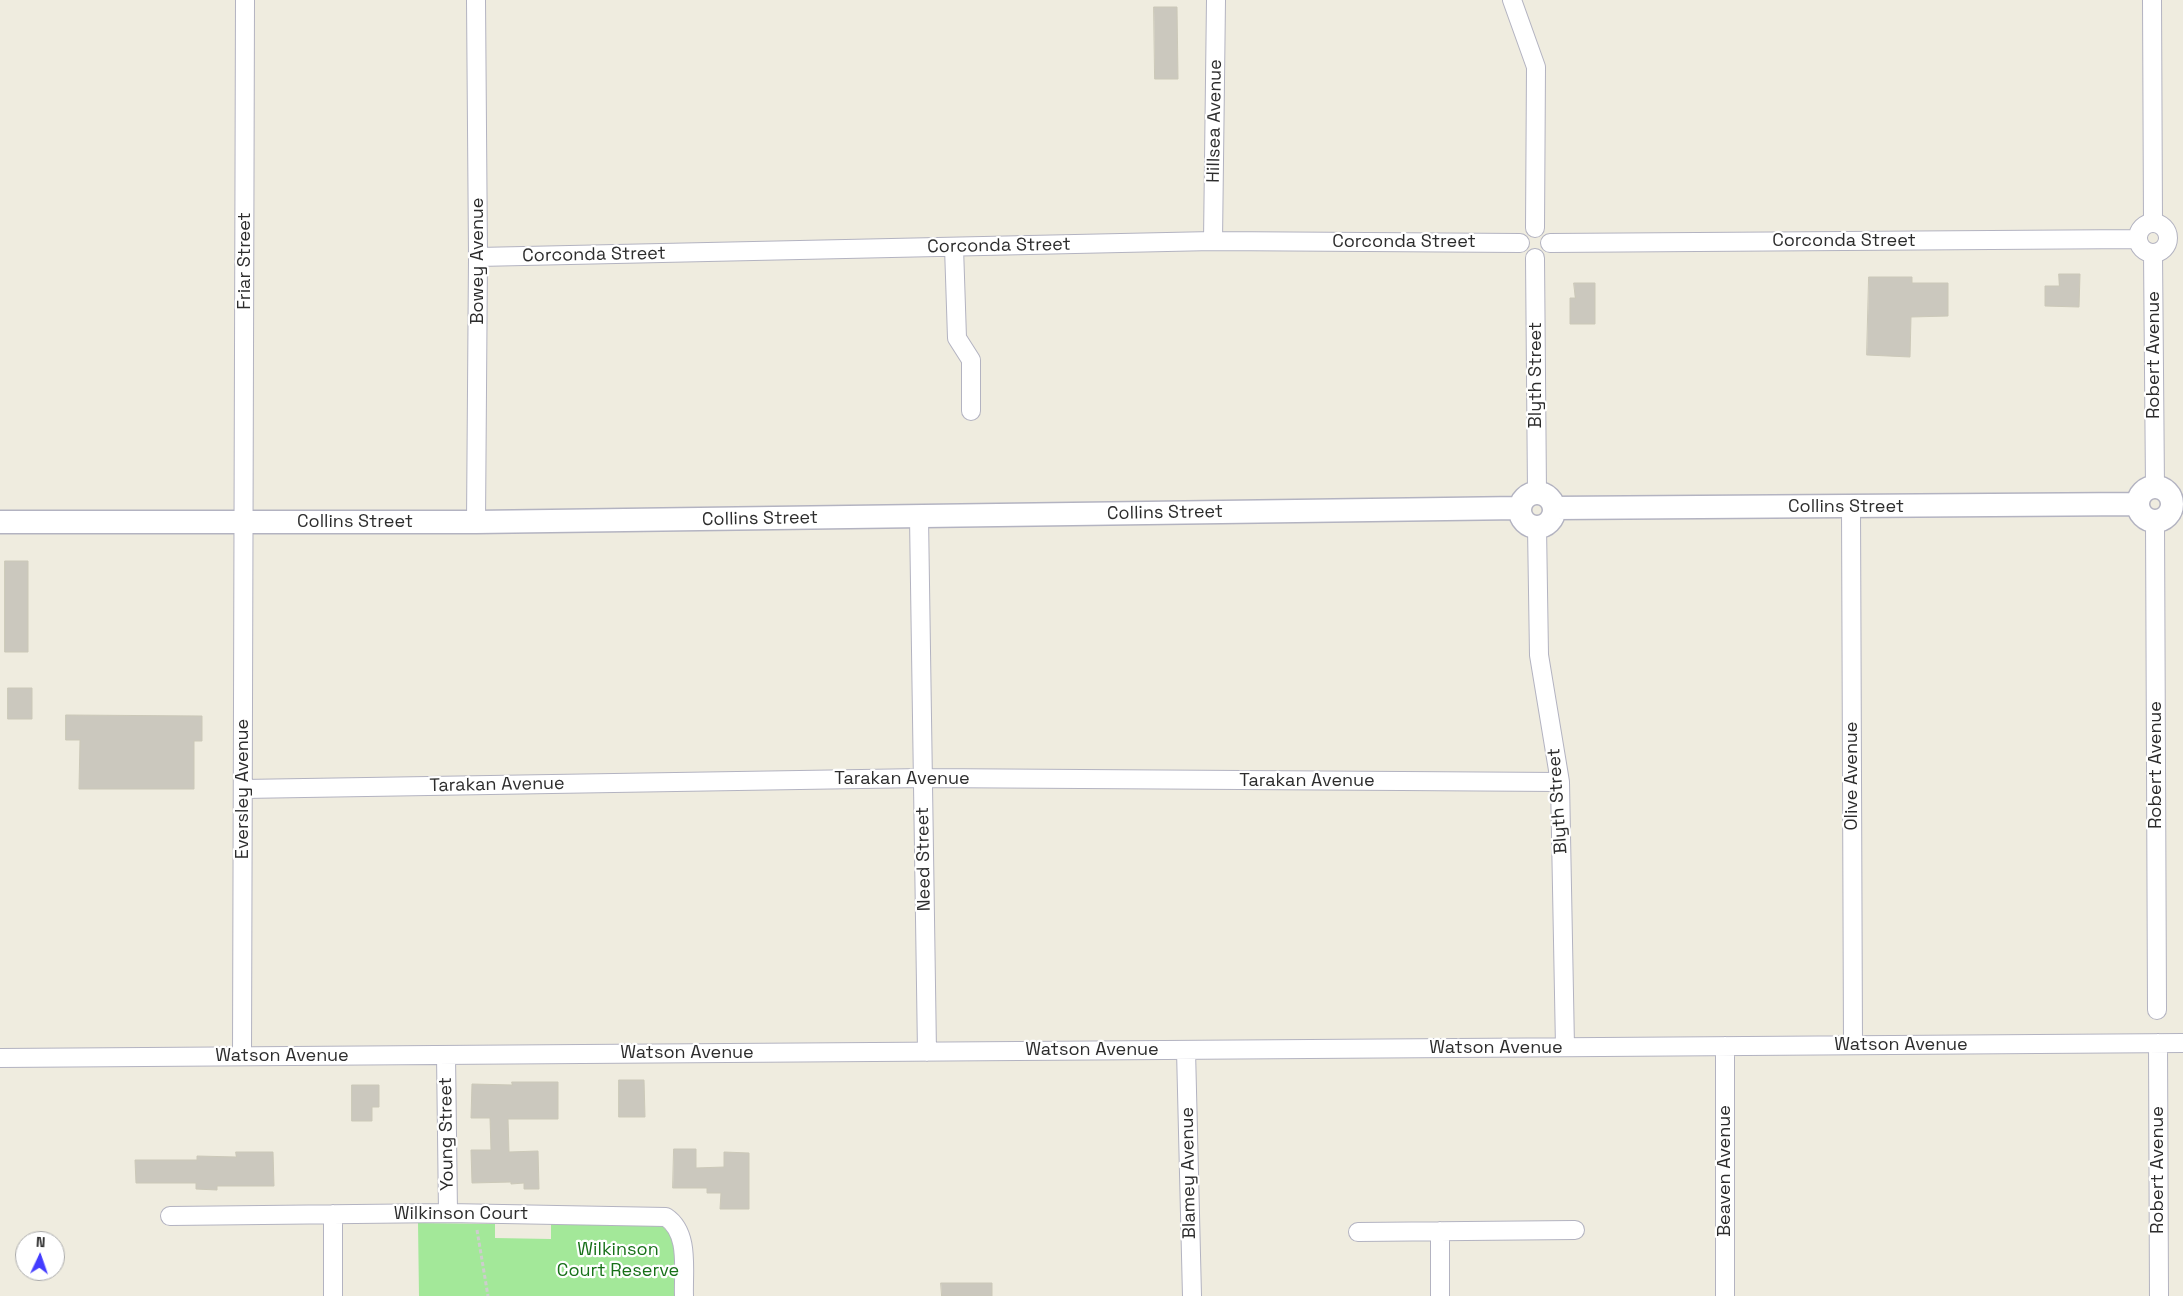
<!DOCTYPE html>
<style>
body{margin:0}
#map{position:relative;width:2183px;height:1296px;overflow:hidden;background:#efecdf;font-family:"Space Grotesk",sans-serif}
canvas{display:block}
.north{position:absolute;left:15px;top:1231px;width:50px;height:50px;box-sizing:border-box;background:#fff;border:1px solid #ababab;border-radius:50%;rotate:3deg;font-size:14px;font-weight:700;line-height:20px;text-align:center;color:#2d2d2d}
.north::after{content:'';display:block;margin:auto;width:18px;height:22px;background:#433cff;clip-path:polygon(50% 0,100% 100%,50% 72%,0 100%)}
</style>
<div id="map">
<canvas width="2183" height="1296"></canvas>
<div class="north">N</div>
</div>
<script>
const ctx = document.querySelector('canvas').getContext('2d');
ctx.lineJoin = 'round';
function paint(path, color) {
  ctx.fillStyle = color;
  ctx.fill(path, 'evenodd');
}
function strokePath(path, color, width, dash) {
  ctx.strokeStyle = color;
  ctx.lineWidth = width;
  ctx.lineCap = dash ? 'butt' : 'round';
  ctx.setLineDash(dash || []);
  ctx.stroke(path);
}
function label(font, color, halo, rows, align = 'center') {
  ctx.font = font + ' "Space Grotesk",sans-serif';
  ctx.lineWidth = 4.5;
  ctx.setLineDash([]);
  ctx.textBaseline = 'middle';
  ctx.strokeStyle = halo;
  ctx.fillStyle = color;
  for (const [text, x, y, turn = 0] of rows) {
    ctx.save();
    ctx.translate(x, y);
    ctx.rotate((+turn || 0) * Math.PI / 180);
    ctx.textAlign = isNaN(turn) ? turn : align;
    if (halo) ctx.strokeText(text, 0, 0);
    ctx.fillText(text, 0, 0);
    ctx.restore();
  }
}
const green = new Path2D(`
 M418,1223L495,1224V1238L551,1239V1224L661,1225L672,1236L674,1244L675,1296H419Z`);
const building = new Path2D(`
 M1154,7H1177L1178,79H1155Z
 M2059,274H2080L2079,307L2045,306V286H2059Z
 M1869,277H1912V283H1948V316L1911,317L1910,357L1867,355Z
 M1574,283H1595V324H1570V298H1575Z
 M5,561H28V652H5Z
 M8,688H32V719H8Z
 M66,715L202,716V741H194V789H79L80,740H66Z
 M619,1080H644L645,1117H619Z
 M512,1082H558V1119H508L509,1152L538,1151L539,1189H524V1183L511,1184V1182L472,1183L471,1150H491L490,1118H471L472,1084L512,1085Z
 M352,1085H379V1107H372V1121H352Z
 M674,1149H696V1168L724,1167V1152L749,1153V1209H720L721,1193H707V1188H673Z
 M236,1152H273L274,1186H217V1190L196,1189V1183H136L135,1160H197V1156L236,1157Z
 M941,1283H992V1296H942Z`);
const path = new Path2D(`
 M477,1230L488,1296`);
const minor = new Path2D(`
 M476,0L478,257L476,522
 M1512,0L1536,67L1535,228
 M2152,0L2153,223
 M2138 238a15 15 0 1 1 30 0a15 15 0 1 1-30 0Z
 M1213,241L1216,0
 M1550,243L2138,239
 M954,247L957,338L971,360V411
 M2153,253L2155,488
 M478,257L1213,241L1520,243
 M1535,258L1537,493
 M1851,507L1853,1045
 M919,517L927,1052
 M2155,521L2157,1010
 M1537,527L1539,655L1560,782L1565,1047
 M243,789L923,778L1560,782
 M2158,1043L2159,1296
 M1186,1050L1192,1296
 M446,1055L448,1213
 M242,1056L245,0
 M0,1058L2183,1043
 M333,1214V1296
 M170,1216L448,1213L666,1217C690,1233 683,1270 684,1296
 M1440,1231V1296
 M1358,1232L1575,1230
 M1725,1296V1046`);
const tertiary = new Path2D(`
 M2138 504a17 17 0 1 1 34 0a17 17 0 1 1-34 0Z
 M1520 510a17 17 0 1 1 34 0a17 17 0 1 1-34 0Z
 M1554,508L2138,504
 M0,522H476L1520,508`);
const streetNames = [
 ["Hillsea Avenue",1215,121,-89],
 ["Corconda Street",1844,241],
 ["Corconda Street",1404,242],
 ["Corconda Street",999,246,-1],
 ["Corconda Street",594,255,-1],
 ["Friar Street",245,261,-90],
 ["Bowey Avenue",478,261,-90],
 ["Robert Avenue",2154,355,-90],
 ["Blyth Street",1536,375,-90],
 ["Collins Street",1846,507],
 ["Collins Street",1165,513,-1],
 ["Collins Street",760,519,-1],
 ["Collins Street",355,522],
 ["Robert Avenue",2156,765,-90],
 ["Olive Avenue",1852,776,-90],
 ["Tarakan Avenue",902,779],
 ["Tarakan Avenue",1307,781],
 ["Tarakan Avenue",497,785,-1],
 ["Eversley Avenue",243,789,-90],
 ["Blyth Street",1558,801,-94],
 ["Need Street",924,859,-91],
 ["Watson Avenue",1901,1045],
 ["Watson Avenue",1496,1048],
 ["Watson Avenue",1092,1050],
 ["Watson Avenue",687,1053],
 ["Watson Avenue",282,1056],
 ["Young Street",447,1134,-91],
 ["Robert Avenue",2158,1170,-90],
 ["Beaven Avenue",1725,1171,-90],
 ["Blamey Avenue",1189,1173,-91],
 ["Wilkinson Court",461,1214]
];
const parkNames = [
 ["Wilkinson",618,1250],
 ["Court Reserve",618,1271]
];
paint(green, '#a3e899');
paint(building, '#cbc8be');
strokePath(building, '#cbc8b8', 1);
strokePath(minor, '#b3b3c1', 20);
strokePath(tertiary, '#b3b3c1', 25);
strokePath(path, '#cdcdcd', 3, [4, 2.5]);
strokePath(minor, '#fff', 18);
strokePath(tertiary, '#fff', 22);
label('18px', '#2d2d2d', '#fff', streetNames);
label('18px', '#177018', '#fff', parkNames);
</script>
